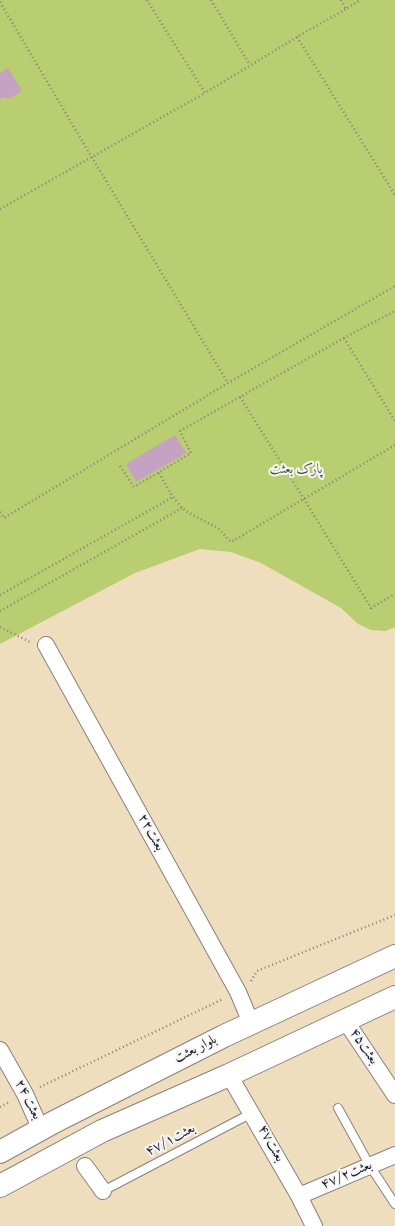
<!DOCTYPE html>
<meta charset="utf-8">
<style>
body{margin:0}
canvas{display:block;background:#efdebe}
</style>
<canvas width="395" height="1226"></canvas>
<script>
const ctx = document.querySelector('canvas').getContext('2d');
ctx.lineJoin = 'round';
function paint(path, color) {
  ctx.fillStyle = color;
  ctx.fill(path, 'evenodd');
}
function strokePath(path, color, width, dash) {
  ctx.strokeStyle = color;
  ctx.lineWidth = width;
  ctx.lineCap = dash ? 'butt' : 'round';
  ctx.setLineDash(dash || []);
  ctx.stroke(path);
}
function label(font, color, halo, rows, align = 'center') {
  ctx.font = font + ' "Sorts Mill Goudy",Amiri,serif';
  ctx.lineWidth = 4;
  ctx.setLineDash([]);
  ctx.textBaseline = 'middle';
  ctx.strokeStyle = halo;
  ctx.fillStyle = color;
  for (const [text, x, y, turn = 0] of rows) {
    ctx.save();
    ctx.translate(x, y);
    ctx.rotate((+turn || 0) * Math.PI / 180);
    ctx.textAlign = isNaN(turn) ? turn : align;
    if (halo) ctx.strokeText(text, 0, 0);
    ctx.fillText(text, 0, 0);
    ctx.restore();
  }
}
const green = new Path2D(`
 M0,0H395V627L386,631L371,630L358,624L341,608L261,563L231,552L200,549L135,573L0,644Z`);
const building = new Path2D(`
 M8,68L22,91L9,99L4,97L0,99V73Z
 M175,435L186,453L136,482L126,464Z`);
const path = new Path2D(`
 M147,0L205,93L297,37L346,9
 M211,0L250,65
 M341,0L346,9L360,0
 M0,2L91,156L228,383
 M297,37L395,195
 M0,209L205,93
 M344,338L395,421
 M240,397L304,499L371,608L395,594
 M120,466L134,487L191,453L180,431L344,338L395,311
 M159,473L173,497L182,508L189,513L218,528L231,542L395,445
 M0,512L4,518L228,383L395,286
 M0,595L173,497
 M0,611L182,508
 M0,627L30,642
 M251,981L257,971L395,915
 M40,1087L223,999
 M0,1107L10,1102`);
const service = new Path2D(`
 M338,1108L370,1166L395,1204
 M103,1191L252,1113`);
const minor = new Path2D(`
 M46,645L238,992L251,1023
 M345,1020L395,1095
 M0,1050L25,1094L41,1130
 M229,1075L299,1196L314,1226
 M85,1166L103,1191
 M299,1196L395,1155`);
const secondary = new Path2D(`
 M0,1152L54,1122L224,1036L395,956
 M0,1186L102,1131L229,1075L395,997`);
const parkNames = [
 ["پارک بعثت",296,471]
];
const streetNames = [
 ["بعثت۲۲",150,833,61],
 ["بعثت۴۵",363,1047,56],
 ["بلوار بعثت",196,1050,-27],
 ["بعثت ۲۴",27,1100,63],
 ["بعثت۴۷/۱",171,1141,-28],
 ["بعثت۴۷",270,1144,61],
 ["بعثت۴۷/۲",347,1176,-23]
];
paint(green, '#b9cd71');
paint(building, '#c5a2c4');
strokePath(service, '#88807c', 10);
strokePath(minor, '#88807c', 18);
strokePath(secondary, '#88807c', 24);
strokePath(path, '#88807c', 2.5, [1, 3]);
strokePath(service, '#fff', 8);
strokePath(minor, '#fff', 16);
strokePath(secondary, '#fff', 22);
label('14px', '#4f554b', '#f6f6f2', parkNames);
label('14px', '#22223b', '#f6f6f2', streetNames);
</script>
